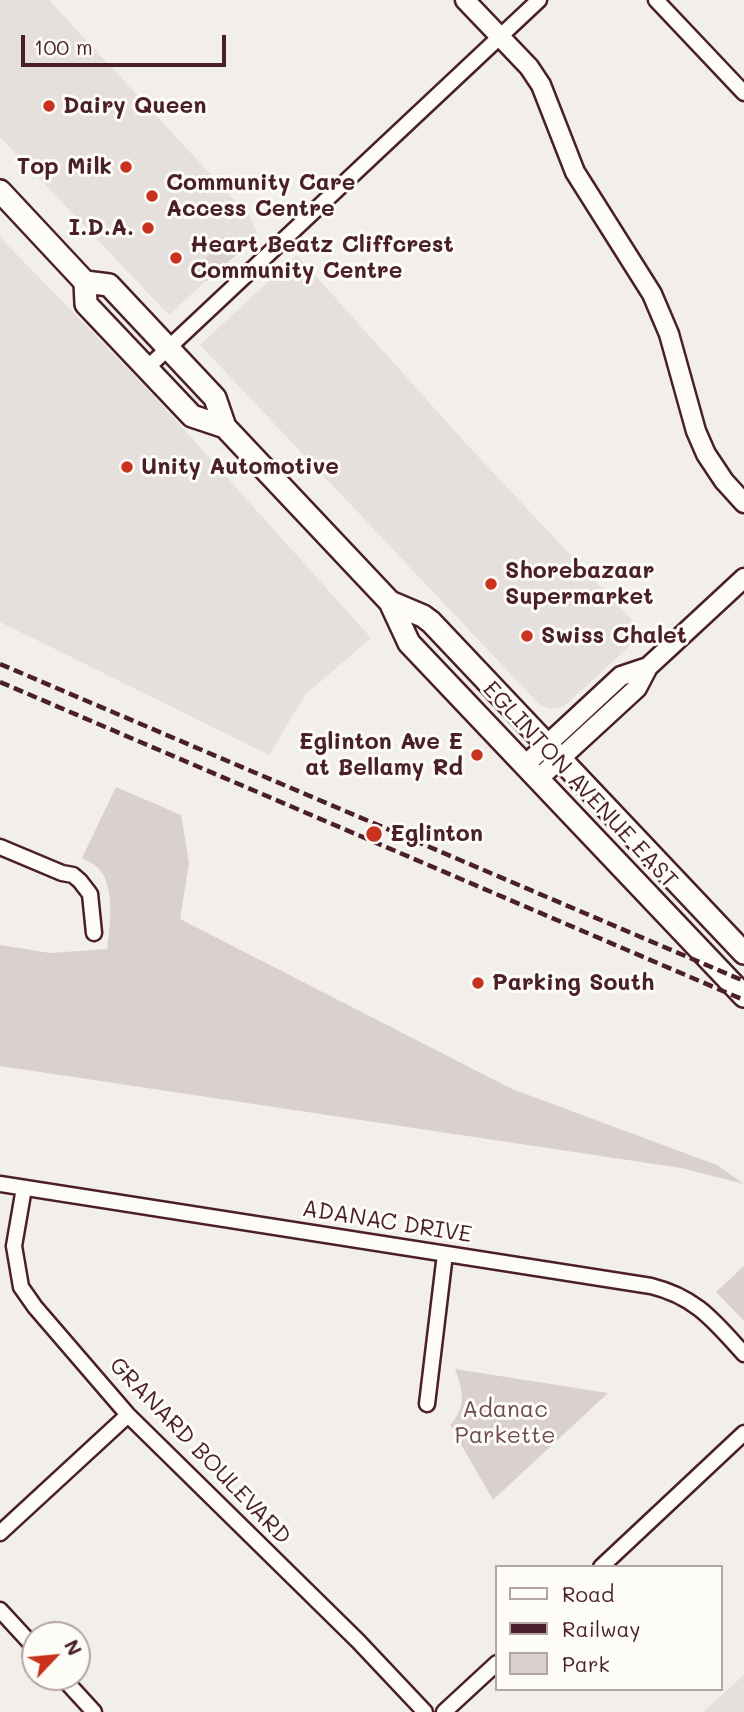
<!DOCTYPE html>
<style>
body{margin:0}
#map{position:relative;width:744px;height:1712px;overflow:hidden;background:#f2efeb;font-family:Mali,sans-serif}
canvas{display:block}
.legend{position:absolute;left:495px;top:1565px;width:228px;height:126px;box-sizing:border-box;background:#fdfcf7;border:2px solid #b5a4a5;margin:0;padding:9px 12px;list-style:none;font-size:21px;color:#4a1f2b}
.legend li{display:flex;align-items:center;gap:14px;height:35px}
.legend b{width:35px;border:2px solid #b5a4a5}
.north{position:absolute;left:21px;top:1621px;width:70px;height:70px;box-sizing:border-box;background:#fdfcf7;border:2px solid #b5a4a5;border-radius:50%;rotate:64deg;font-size:19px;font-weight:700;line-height:28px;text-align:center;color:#4a1f2b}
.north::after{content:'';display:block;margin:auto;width:24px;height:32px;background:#c8321e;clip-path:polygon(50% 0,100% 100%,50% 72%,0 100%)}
.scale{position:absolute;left:21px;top:35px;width:205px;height:32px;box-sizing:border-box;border:4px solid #4a1f2b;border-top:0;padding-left:9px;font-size:21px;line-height:24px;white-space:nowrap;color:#4a1f2b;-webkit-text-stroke:5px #fdfcf7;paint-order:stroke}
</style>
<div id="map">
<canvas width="744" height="1712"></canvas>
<ul class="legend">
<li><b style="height:9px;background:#fdfcf7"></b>Road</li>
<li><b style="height:9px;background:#4a1f2b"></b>Railway</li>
<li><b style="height:19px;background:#d9d0cf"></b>Park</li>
</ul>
<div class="north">N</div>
<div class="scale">100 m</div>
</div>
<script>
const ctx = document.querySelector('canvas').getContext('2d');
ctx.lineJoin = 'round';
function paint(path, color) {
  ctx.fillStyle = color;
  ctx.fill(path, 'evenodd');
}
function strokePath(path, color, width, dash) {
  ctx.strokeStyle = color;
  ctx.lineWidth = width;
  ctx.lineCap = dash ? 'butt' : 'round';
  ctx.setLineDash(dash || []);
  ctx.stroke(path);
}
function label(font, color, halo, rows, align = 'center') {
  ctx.font = font + ' Mali,sans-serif';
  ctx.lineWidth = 6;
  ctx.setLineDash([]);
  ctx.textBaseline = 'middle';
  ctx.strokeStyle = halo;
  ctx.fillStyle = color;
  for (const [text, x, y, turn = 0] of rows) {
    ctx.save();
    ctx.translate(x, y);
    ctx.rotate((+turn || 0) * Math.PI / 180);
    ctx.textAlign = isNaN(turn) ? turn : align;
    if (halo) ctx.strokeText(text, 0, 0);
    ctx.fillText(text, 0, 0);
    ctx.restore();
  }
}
const built = new Path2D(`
 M0,0H49L250,217L257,233L169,315L0,137Z
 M0,237L154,396L371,638L305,695L269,755L0,622Z
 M297,255L470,448L644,633L563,707L550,709L539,704L200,345Z
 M744,1675V1712H703Z`);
const green = new Path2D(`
 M230,236L242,250L207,281L195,268Z
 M116,787L181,815L189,863L180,919L512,1089L717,1165L744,1184L681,1168L0,1066V945L50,953L107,949C110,927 116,883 97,867C93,863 87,861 82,858Z
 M744,1266V1321L716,1292Z
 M455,1369L608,1393L493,1500L450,1425C467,1407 463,1390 455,1369Z`);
const minor = new Path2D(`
 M656,0L744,93
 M147,368L539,0
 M0,847L62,873L73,875L80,881L90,894L94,933
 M0,1184L651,1286C696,1297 714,1321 744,1354
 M24,1188L14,1246L21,1287L35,1307L128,1415L358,1641L425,1712
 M427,1404L445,1254
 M0,1533L128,1415
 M601,1567L744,1433
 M0,1610L35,1648
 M62,1677L94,1712
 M444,1712L497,1663`);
const tertiary = new Path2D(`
 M465,0L529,67L541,85L575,172L652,294L669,334L696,431L706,454L724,481L744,503
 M525,765L621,676L648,667
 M538,779L637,688L648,667L744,578`);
const primary = new Path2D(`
 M0,191L85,282L86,304L192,416L225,427
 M85,282L109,285L215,398L225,427L390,602L409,643L744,996
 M390,602L423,616L431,622L744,953`);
const rail = new Path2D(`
 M0,664L744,981
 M0,682L744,1000`);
const markers = [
 [49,106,7,"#c8321e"],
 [126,167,7,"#c8321e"],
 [152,196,7,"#c8321e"],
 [148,228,7,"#c8321e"],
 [176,258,7,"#c8321e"],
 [127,467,7,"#c8321e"],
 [491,584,7,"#c8321e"],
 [527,636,7,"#c8321e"],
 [477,755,7,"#c8321e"],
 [374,834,9,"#c8321e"],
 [478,983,7,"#c8321e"]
];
const poiNames = [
 ["Dairy Queen",63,106],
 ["Top Milk",112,167,"right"],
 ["Community Care",166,183],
 ["Access Centre",166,209],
 ["I.D.A.",134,228,"right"],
 ["Heart Beatz Cliffcrest",190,245],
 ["Community Centre",190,271],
 ["Unity Automotive",141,467],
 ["Shorebazaar",505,571],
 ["Supermarket",505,597],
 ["Swiss Chalet",541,636],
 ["Eglinton Ave E",463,742,"right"],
 ["at Bellamy Rd",463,768,"right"],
 ["Eglinton",390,834],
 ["Parking South",492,983]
];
const streetNames = [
 ["EGLINTON AVENUE EAST",580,785,47],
 ["ADANAC DRIVE",387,1222,9],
 ["GRANARD BOULEVARD",200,1451,46]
];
const parkNames = [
 ["Adanac",505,1410],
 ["Parkette",505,1436]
];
paint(built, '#e5dfdd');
paint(green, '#d9d0cf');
strokePath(minor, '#4a1f2b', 19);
strokePath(tertiary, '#4a1f2b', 23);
strokePath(primary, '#4a1f2b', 26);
strokePath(minor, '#fdfcf7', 14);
strokePath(tertiary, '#fdfcf7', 18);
strokePath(primary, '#fdfcf7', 21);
strokePath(rail, '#4a1f2b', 4.5, [10, 5]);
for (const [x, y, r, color] of markers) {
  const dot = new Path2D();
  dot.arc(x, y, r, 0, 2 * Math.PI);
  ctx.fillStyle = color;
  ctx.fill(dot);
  strokePath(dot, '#fdfcf7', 2.5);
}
label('bold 23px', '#4a1f2b', '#fdfcf7', poiNames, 'left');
label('23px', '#4a1f2b', '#fdfcf7', streetNames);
label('23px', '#6e4b54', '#fdfcf7', parkNames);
</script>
